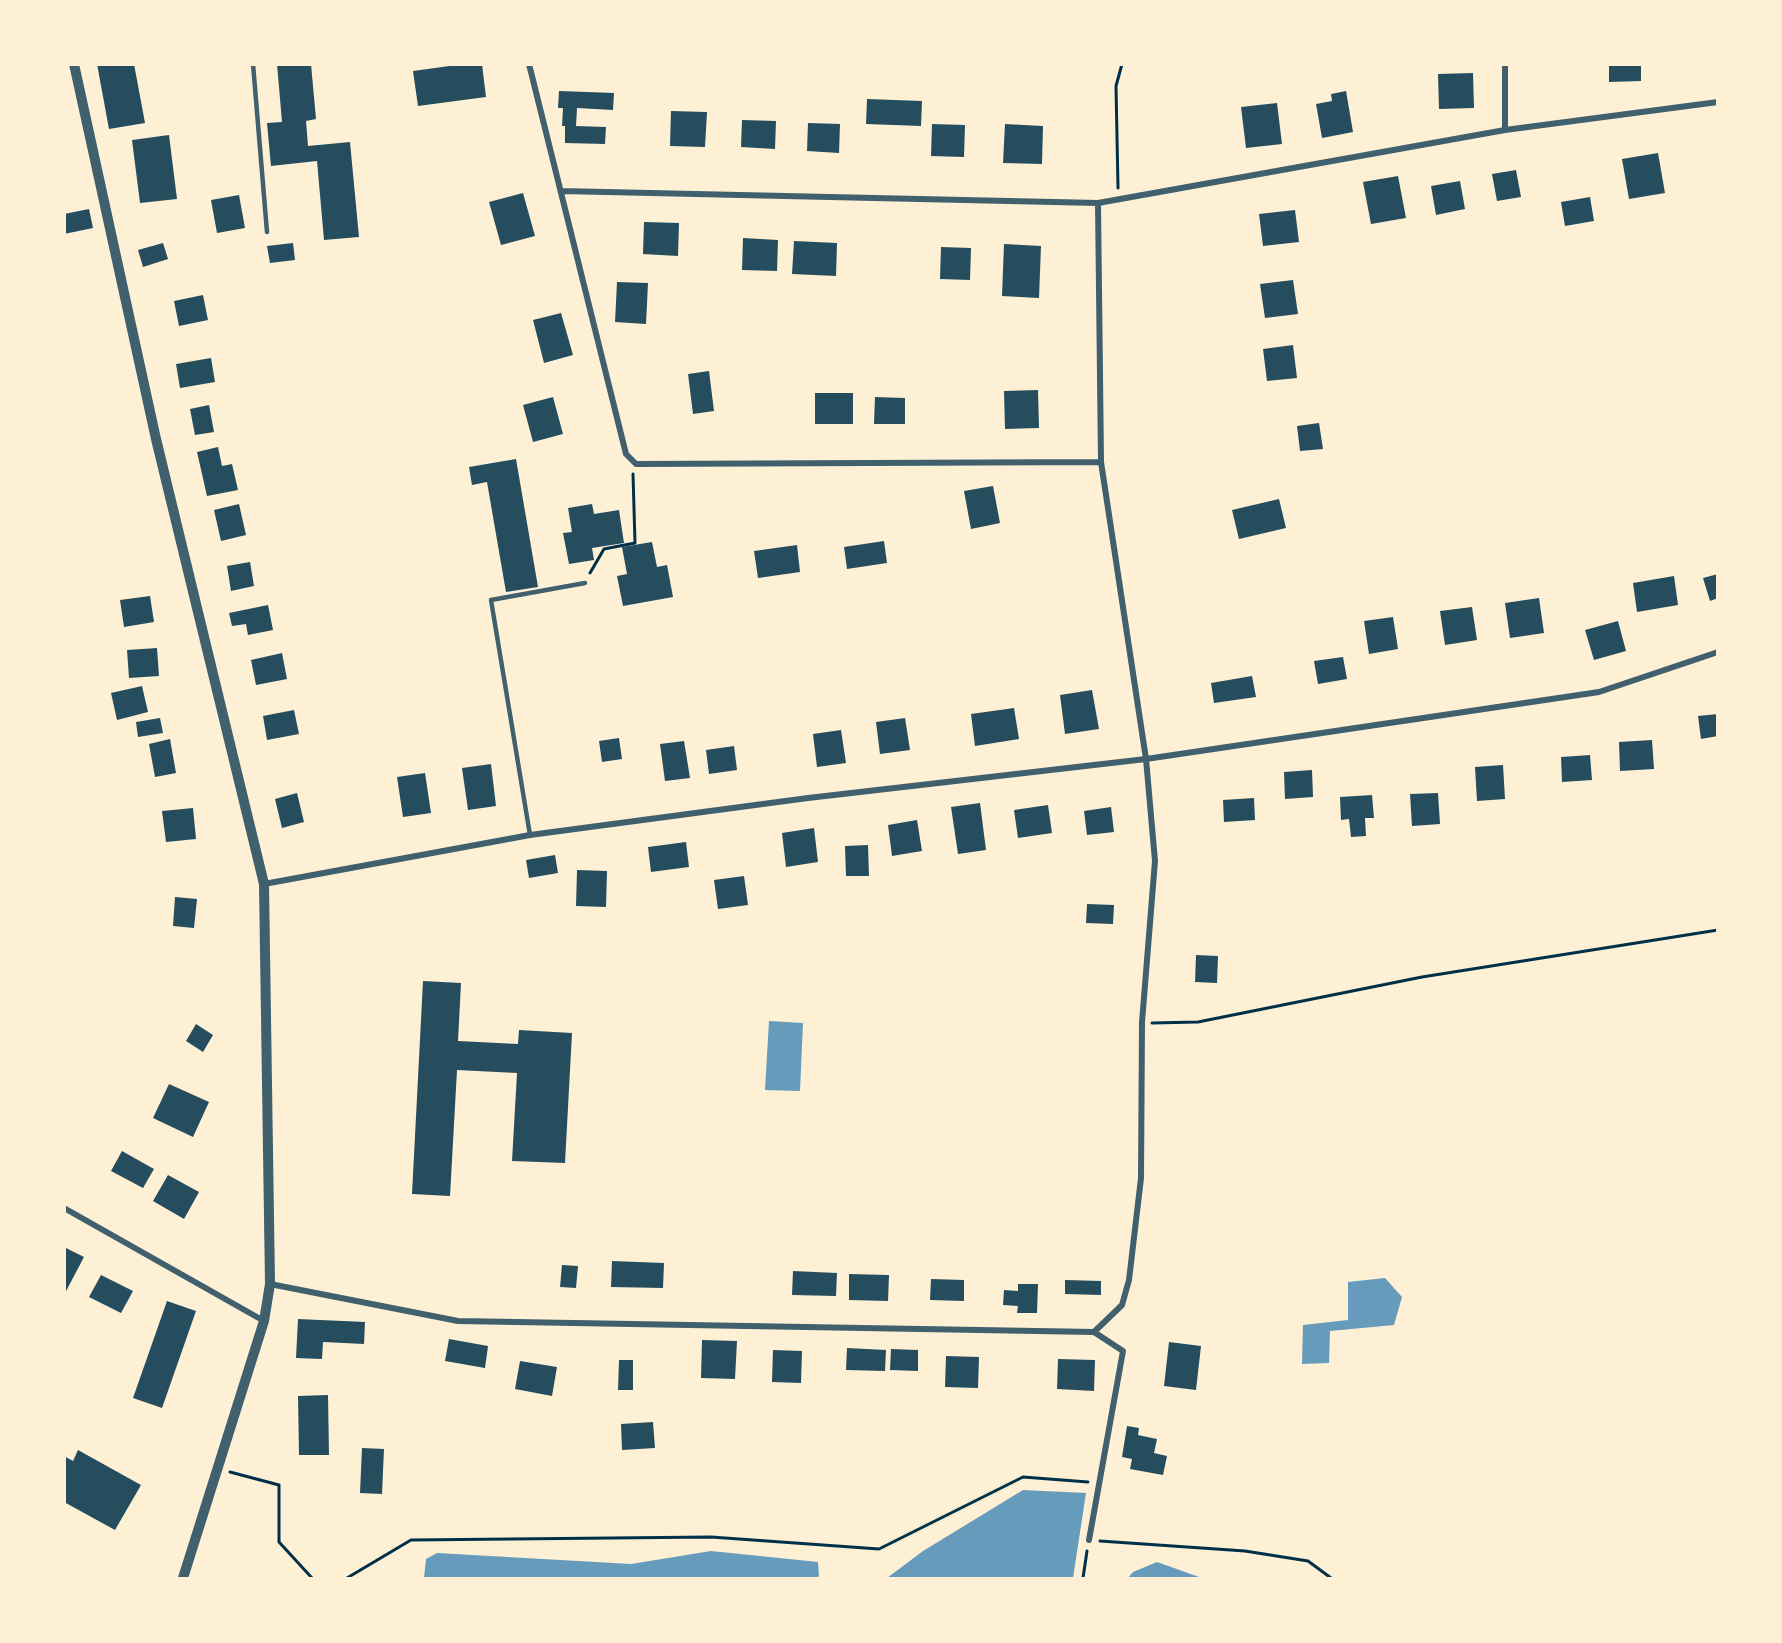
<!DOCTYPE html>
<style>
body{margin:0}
#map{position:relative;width:1782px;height:1643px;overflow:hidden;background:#fdf0d5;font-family:Barlow,sans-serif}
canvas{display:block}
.frame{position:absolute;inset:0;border:66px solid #fdf0d5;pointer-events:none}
</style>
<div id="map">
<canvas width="1782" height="1643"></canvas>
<div class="frame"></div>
</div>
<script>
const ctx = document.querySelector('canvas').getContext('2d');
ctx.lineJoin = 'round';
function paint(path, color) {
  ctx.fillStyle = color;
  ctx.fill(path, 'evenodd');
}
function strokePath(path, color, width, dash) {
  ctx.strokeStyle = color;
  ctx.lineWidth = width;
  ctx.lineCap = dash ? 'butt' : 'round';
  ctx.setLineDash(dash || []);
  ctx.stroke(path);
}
const water = new Path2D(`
 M769,1021L803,1023L800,1091L765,1090Z
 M1385,1278L1402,1297L1394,1325L1330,1331L1329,1363L1302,1364L1303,1325L1348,1320V1282Z
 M1023,1490L1086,1493L1073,1578H887L923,1551Z
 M711,1551L818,1562L819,1576L817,1578H424L426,1559L437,1553L631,1564Z
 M1157,1562L1202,1578H1128L1133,1572Z`);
const building = new Path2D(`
 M97,64H134L145,123L109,129Z
 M277,64H311L316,119L306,121L308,146L350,142L359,237L324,240L317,161L271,166L267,123L282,122Z
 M464,64H482L486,97L418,106L413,71Z
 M1609,64H1641V81L1609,82Z
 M1473,73L1474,108L1439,109L1438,74Z
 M559,91L614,93L613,110L577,108L576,126L606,127L605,144L565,143V126H562L563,108H558Z
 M1346,91L1353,132L1322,138L1316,104L1332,101L1331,94Z
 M867,99L922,101L921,126L866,124Z
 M1277,103L1282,144L1246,148L1241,107Z
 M671,111L707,112L705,147L670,146Z
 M742,120L776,121L775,149L741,147Z
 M808,123L840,124L839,153L807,151Z
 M932,124L965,125L964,157L931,156Z
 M1005,124L1043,126L1042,164L1003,163Z
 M169,135L177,199L140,203L132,140Z
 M1658,153L1665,193L1629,199L1622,159Z
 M1516,170L1521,197L1497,201L1492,174Z
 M1398,176L1406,218L1371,224L1363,182Z
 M1460,181L1465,209L1436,215L1431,186Z
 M523,193L535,236L501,245L489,202Z
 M239,195L245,228L217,233L211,200Z
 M1590,197L1594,221L1565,226L1561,202Z
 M89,209L93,228L64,234V214Z
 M1295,210L1299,242L1263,246L1259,214Z
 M644,222L679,223L678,256L643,254Z
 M743,238L778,240L777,271L742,270Z
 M794,241L837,243L836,276L792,274Z
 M163,243L168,259L143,267L138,250Z
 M293,243L295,260L270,263L267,246Z
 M1004,244L1041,246L1039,298L1002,296Z
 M941,247L971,248L970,280L940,279Z
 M1293,280L1298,314L1265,318L1260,284Z
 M617,282L648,283L646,324L615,322Z
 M203,295L208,320L179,326L174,301Z
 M561,313L573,355L544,363L533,320Z
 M1293,345L1297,378L1267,381L1263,349Z
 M211,358L215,382L180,388L176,364Z
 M709,371L714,411L693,414L688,374Z
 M1038,390L1039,428L1005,429L1004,391Z
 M815,393H853V424H815Z
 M553,397L563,434L533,442L523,405Z
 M875,397L905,398V424H874Z
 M209,405L214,432L195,435L190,409Z
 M1319,423L1323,449L1300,451L1297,426Z
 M218,447L222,466L232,464L238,490L207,496L197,452Z
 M516,459L538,587L506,592L487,482L472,485L469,467Z
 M993,486L1000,523L971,529L964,491Z
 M1279,499L1286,528L1239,539L1232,510Z
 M239,504L246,535L221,541L214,510Z
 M592,504L594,514L619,510L624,543L592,548L594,560L569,564L563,533L572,532L568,508Z
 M884,541L887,563L847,569L844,547Z
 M652,542L657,567L667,565L673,597L623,606L617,576L627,574L622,547Z
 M797,545L800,572L758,578L754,551Z
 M250,562L254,586L231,591L227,566Z
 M1718,574V598L1710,601L1703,578Z
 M1674,576L1678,605L1637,612L1633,583Z
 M150,596L154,622L124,627L120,600Z
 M1539,598L1544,633L1510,638L1505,603Z
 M268,605L273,630L248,635L246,624L232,626L229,613Z
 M1472,607L1477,640L1445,645L1440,611Z
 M1393,617L1398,649L1369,654L1364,621Z
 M1618,621L1626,651L1594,660L1585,630Z
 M157,648L159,676L129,678L127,650Z
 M282,653L287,679L256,685L251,660Z
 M1343,657L1347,679L1318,684L1314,661Z
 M1252,676L1256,697L1214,703L1211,683Z
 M142,686L148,712L117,720L111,693Z
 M1092,690L1099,729L1065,734L1060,695Z
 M1014,708L1019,739L975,746L971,714Z
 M294,710L299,734L267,740L263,716Z
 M1718,714V736L1701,739L1698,716Z
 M160,718L163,733L138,737L136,722Z
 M905,718L910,750L880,754L876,722Z
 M841,730L846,763L817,767L813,734Z
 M619,738L622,759L602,762L599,741Z
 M170,739L176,773L155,777L149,744Z
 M1652,740L1654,769L1620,771L1619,742Z
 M684,741L690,778L665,781L660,744Z
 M734,746L737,770L709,774L706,750Z
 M1590,755L1592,780L1562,782L1561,757Z
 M491,764L496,806L468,810L462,768Z
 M1503,765L1505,799L1477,801L1475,767Z
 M1312,770L1313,797L1285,799L1284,772Z
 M425,773L431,813L403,817L397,777Z
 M297,793L304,822L282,828L275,799Z
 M1438,793L1440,824L1412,826L1410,794Z
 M1372,795L1374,818H1365L1366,836L1351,837L1349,819L1341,820L1340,797Z
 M1254,798L1255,820L1224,822L1223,800Z
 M980,803L986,850L958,854L951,807Z
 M1048,805L1052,833L1018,838L1014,810Z
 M1111,807L1114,832L1087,835L1084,811Z
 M193,808L196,839L166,842L162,811Z
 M917,820L922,851L892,856L888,825Z
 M814,828L818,862L786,867L782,833Z
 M686,842L689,867L651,872L648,847Z
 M868,845L869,876H846L845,846Z
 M555,855L558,873L529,878L526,860Z
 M577,870L607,871L606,907L576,906Z
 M744,876L748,905L718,909L714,880Z
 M175,897L197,899L194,928L173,926Z
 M1087,904L1114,905L1113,924L1086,923Z
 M1196,955L1218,956L1217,983L1195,982Z
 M423,981L461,983L458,1041L518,1044L519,1030L572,1033L565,1163L512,1161L517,1073L457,1070L450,1196L412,1194Z
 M196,1024L213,1035L203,1052L186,1041Z
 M169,1084L209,1102L193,1137L153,1118Z
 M122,1151L154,1169L143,1188L111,1171Z
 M168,1175L199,1192L184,1219L153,1201Z
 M64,1247L84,1257L64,1295Z
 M612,1261L664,1263L663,1288L611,1287Z
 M562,1265L578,1266L576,1288L560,1287Z
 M793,1271L837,1273L836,1296L792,1295Z
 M849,1274L889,1275L888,1301L849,1300Z
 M101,1275L133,1291L121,1313L89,1297Z
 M931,1279L964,1280V1301L930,1300Z
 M1065,1280L1101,1281V1295L1065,1294Z
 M1018,1284H1038L1037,1313H1017L1018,1306L1003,1305L1004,1290L1018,1291Z
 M167,1301L196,1311L162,1408L133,1398Z
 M298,1319L365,1322L364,1344L323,1342L322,1359L296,1358Z
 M449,1339L488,1346L485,1368L445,1361Z
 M702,1340L737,1341L735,1379L701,1378Z
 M1169,1342L1201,1346L1196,1390L1164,1386Z
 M847,1348L886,1350L885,1371L846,1370Z
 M891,1349L918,1350V1371L890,1370Z
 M773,1350L802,1351L801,1383L772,1382Z
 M946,1356L979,1357L978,1388L945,1387Z
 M1058,1359L1095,1360L1094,1391L1057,1389Z
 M619,1360H633V1390H618Z
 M520,1361L557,1367L552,1396L515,1389Z
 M328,1395L329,1455H299L298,1396Z
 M653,1422L655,1448L622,1450L621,1424Z
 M1127,1426L1139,1428L1138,1435L1157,1439L1154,1453L1167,1456L1163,1475L1130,1469L1132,1459L1122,1457Z
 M362,1448L384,1449L382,1494L360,1493Z
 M78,1450L141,1485L115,1530L64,1502V1456L73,1461Z`);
const path = new Path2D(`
 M1118,188L1116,86L1122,64
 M590,573L604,549L635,543L633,474
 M1152,1023L1198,1022L1422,977L1718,930
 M230,1472L279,1485V1542L312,1578
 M1100,1541L1245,1551L1308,1561L1331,1578
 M347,1578L411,1540L711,1537L879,1549L1023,1477L1088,1482
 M1083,1578L1087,1551`);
const service = new Path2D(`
 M253,64L267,232
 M530,835L491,600L585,583`);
const minor = new Path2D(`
 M529,64L626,454L636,464L1101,462
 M1505,64V130
 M561,191L1098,203L1505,130L1718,102
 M264,884L530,835L808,798L1146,759L1599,692L1718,652
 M64,1208L264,1321
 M270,1284L458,1321L1094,1332
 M1089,1540L1123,1351L1094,1332L1122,1305L1129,1280L1141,1178L1142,1022L1155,861L1146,759L1101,462L1098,203`);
const tertiary = new Path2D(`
 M74,64L156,439L264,884L270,1284L264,1321L183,1578`);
paint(water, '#669bbc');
paint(building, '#264d5e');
strokePath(path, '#003049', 3);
strokePath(service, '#3f606c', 4.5);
strokePath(minor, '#3f606c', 6);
strokePath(tertiary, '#3f606c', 10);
</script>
